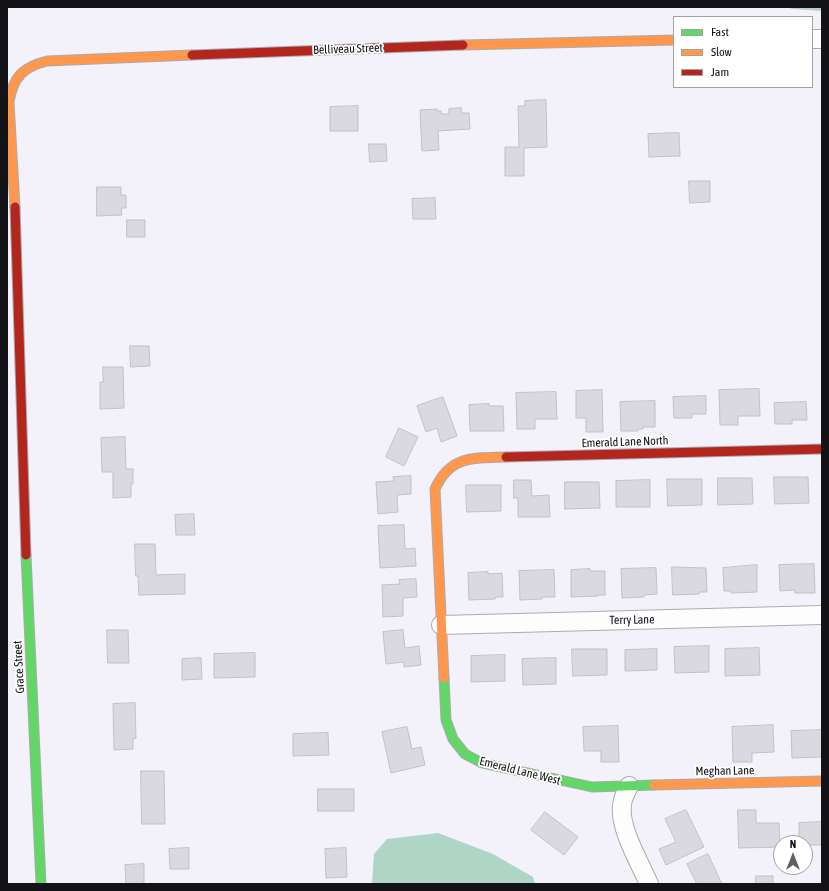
<!DOCTYPE html>
<style>
body{margin:0}
#map{position:relative;width:829px;height:891px;overflow:hidden;background:#f3f2fa;font-family:"Asap Condensed",sans-serif}
canvas{display:block}
.frame{position:absolute;inset:0;border:8px solid #131217;pointer-events:none}
.legend{position:absolute;left:673px;top:16px;width:140px;height:72px;box-sizing:border-box;background:#fff;border:1px solid #a1a0a2;margin:0;padding:5px 7px;list-style:none;font-size:12px;color:#131217}
.legend li{display:flex;align-items:center;gap:8px;height:20px}
.legend b{width:20px;border:1px solid #a1a0a2}
.north{position:absolute;left:773px;top:835px;width:40px;height:40px;box-sizing:border-box;background:#fff;border:1px solid #a1a0a2;border-radius:50%;rotate:0deg;font-size:11px;font-weight:700;line-height:16px;text-align:center;color:#131217}
.north::after{content:'';display:block;margin:auto;width:14px;height:18px;background:#616066;clip-path:polygon(50% 0,100% 100%,50% 72%,0 100%)}
</style>
<div id="map">
<canvas width="829" height="891"></canvas>
<div class="frame"></div>
<ul class="legend">
<li><b style="height:5px;background:#63d668"></b>Fast</li>
<li><b style="height:5px;background:#ff974d"></b>Slow</li>
<li><b style="height:5px;background:#b3261e"></b>Jam</li>
</ul>
<div class="north">N</div>
</div>
<script>
const ctx = document.querySelector('canvas').getContext('2d');
ctx.lineJoin = 'round';
function paint(path, color) {
  ctx.fillStyle = color;
  ctx.fill(path, 'evenodd');
}
function strokePath(path, color, width, dash) {
  ctx.strokeStyle = color;
  ctx.lineWidth = width;
  ctx.lineCap = dash ? 'butt' : 'round';
  ctx.setLineDash(dash || []);
  ctx.stroke(path);
}
function label(font, color, halo, rows, align = 'center') {
  ctx.font = font + ' "Asap Condensed",sans-serif';
  ctx.lineWidth = 3.5;
  ctx.setLineDash([]);
  ctx.textBaseline = 'middle';
  ctx.strokeStyle = halo;
  ctx.fillStyle = color;
  for (const [text, x, y, turn = 0] of rows) {
    ctx.save();
    ctx.translate(x, y);
    ctx.rotate((+turn || 0) * Math.PI / 180);
    ctx.textAlign = isNaN(turn) ? turn : align;
    if (halo) ctx.strokeText(text, 0, 0);
    ctx.fillText(text, 0, 0);
    ctx.restore();
  }
}
const forest = new Path2D(`
 M787,7H822V11L792,9Z
 M438,833L493,854L533,877L535,884H372L374,854L387,839Z`);
const building = new Path2D(`
 M546,100L547,147L524,148V176H505V147H519L518,106H525V101Z
 M358,106V131H330V107Z
 M461,108L462,113H469L470,129L438,131L439,150L422,151L420,110L437,109V111H441V114H449V109Z
 M679,133L680,156L649,157L648,134Z
 M369,144H386L387,161L370,162Z
 M689,181H710V202L690,203Z
 M97,187H121V195H126V208H121L122,215L97,216Z
 M435,198L436,219H413L412,199Z
 M127,220H145V237H127Z
 M130,346H149L150,366L131,367Z
 M103,367H123L124,408L100,409V382H103Z
 M759,389L760,416H738V425H720L719,390Z
 M602,390L603,432H586V418H576V391Z
 M556,392L557,419H535V429H517L516,393Z
 M706,396V414H692V418H674L673,397Z
 M443,397L457,436L441,442L437,428L426,432L417,406Z
 M655,401V427H643V429H638V431H621L620,402Z
 M806,402L807,420H792V424H775L774,403Z
 M489,404V406H503L504,431H470L469,405Z
 M399,428L418,437L404,466L386,457Z
 M125,437L126,469H133V484H131V497L113,498V472H102L101,438Z
 M411,476V494L397,495L398,512L378,514L376,482L394,481L393,477Z
 M774,477H808L809,503L775,504Z
 M718,478H752L753,504L718,505Z
 M667,479H702V505L668,506Z
 M514,480H531L532,496L549,495L550,517H518V498H514Z
 M650,480V507H616V481Z
 M565,482H599L600,508L565,509Z
 M466,485H501V511L467,512Z
 M194,514L195,535H176L175,515Z
 M404,525L405,549L415,548L416,566L380,568L378,526Z
 M135,544H155L156,575L185,574V594L139,595L138,576H136Z
 M814,564L815,593H795V590L780,591L779,565Z
 M757,565V592L731,593V591H724L723,568Z
 M672,567L706,568L707,592H699V594L673,595Z
 M656,568L657,594L644,595V597L622,598L621,569Z
 M590,569V571H605V595H598V596L571,597V570Z
 M554,570L555,597H542V599L520,600L519,571Z
 M488,572V574L502,573L503,597H495V599L469,600L468,573Z
 M416,579L417,597L403,598V616L383,617L382,585L400,584L399,580Z
 M107,630H128L129,663H108Z
 M403,630L405,648L419,646L421,665L404,667V662L386,664L383,632Z
 M709,646V672L675,673L674,647Z
 M759,648L760,675L725,676V649Z
 M572,649H607V675L573,676Z
 M657,649V670L625,671V650Z
 M255,653V677L214,678V654Z
 M505,655V681L471,682V656Z
 M201,658L202,679L182,680V659Z
 M556,658V684L523,685L522,659Z
 M135,703L136,738L133,739V749L114,750L113,704Z
 M773,725L774,752L752,753V762H733L732,727Z
 M618,726L619,762H601V751H584L583,727Z
 M407,727L412,749L421,747L425,765L391,773L382,732Z
 M822,730V757L792,758L791,731Z
 M328,733L329,755L293,756V734Z
 M141,771H164L165,824H142Z
 M318,789H354V811H318Z
 M686,810L704,847L666,865L659,849L676,842L665,819Z
 M738,810H756V823H779L780,847L739,848Z
 M545,812L578,837L564,855L531,830Z
 M822,822V845H805V843H799V823Z
 M189,848V869H170L169,849Z
 M346,848L347,877L326,878L325,849Z
 M708,854L722,884H697L687,864Z
 M144,864V884H126L125,865Z
 M756,876H773V884H756Z`);
const street = new Path2D(`
 M812,39H822
 M441,625L822,615
 M629,786C626,792 622,799 622,806C619,828 640,863 649,884`);
const fast = new Path2D(`
 M26,555L41,884
 M444,678L446,720L453,739L465,754L482,763L592,787L654,785`);
const slow = new Path2D(`
 M463,45L674,40
 M15,207L9,102C13,77 23,67 47,61L192,55
 M444,678L435,489C450,455 474,458 506,457
 M654,785L822,781`);
const jam = new Path2D(`
 M192,55L463,45
 M15,207L26,555
 M506,457L822,449`);
const streetNames = [
 ["Belliveau Street",348,49,-2],
 ["Emerald Lane North",625,442,-2],
 ["Terry Lane",632,620,-1],
 ["Grace Street",19,667,-93],
 ["Emerald Lane West",520,771,14],
 ["Meghan Lane",725,771,-1]
];
paint(forest, '#afd5c6');
paint(building, '#dad9e0');
strokePath(building, '#c1c0c6', 1);
strokePath(street, '#abaab0', 20);
strokePath(fast, '#abaab0', 11);
strokePath(slow, '#abaab0', 11);
strokePath(jam, '#abaab0', 11);
strokePath(street, '#fdfdfe', 18);
strokePath(fast, '#63d668', 9);
strokePath(slow, '#ff974d', 9);
strokePath(jam, '#b3261e', 9);
label('12px', '#131217', '#fff', streetNames);
</script>
